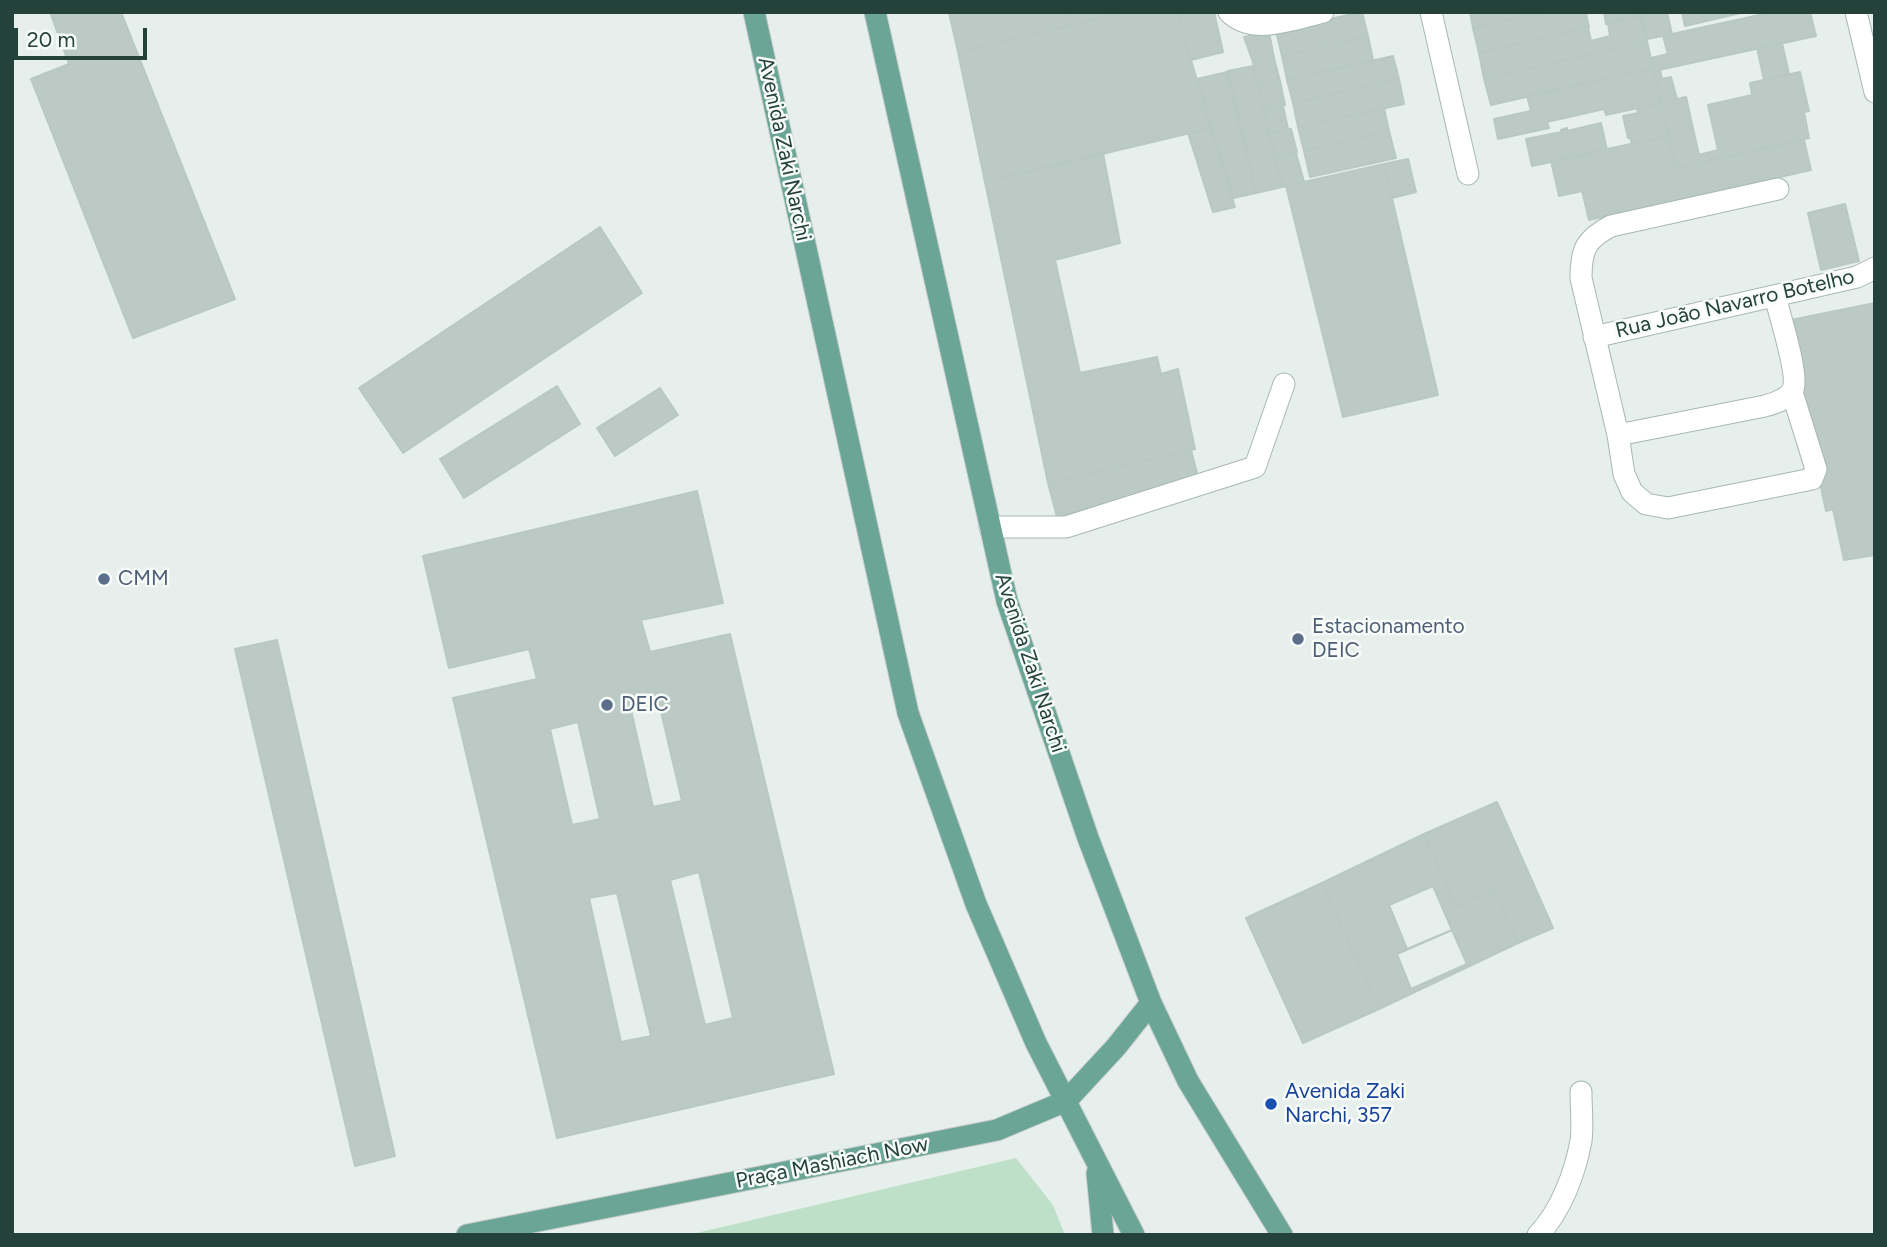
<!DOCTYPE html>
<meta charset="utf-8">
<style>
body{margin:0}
#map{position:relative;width:1887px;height:1247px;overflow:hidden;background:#e6efeb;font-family:Figtree,sans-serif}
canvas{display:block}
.frame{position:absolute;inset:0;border:14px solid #24423a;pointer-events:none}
.scale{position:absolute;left:14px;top:28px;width:133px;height:32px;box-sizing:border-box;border:4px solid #24423a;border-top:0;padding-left:9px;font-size:21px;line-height:24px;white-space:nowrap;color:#24423a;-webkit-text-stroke:5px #f7fbf9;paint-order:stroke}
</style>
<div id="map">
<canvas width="1887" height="1247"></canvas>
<div class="frame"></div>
<div class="scale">20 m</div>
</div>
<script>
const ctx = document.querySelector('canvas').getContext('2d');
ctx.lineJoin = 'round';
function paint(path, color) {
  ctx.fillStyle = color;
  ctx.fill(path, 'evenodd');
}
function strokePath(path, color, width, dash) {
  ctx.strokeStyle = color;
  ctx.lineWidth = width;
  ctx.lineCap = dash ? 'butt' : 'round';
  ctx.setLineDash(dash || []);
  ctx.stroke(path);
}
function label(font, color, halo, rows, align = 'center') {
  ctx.font = font + ' Figtree,sans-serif';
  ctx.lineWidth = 5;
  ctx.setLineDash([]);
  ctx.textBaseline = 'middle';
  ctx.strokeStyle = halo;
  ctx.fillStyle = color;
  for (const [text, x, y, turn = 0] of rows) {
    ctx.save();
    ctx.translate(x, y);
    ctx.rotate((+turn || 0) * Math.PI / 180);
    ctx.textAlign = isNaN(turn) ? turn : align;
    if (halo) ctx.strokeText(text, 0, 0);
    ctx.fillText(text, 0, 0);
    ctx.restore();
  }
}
const green = new Path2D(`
 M1016,1158L1053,1205L1065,1235H688Z`);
const building = new Path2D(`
 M50,12H121L235,299L133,338L31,79L69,64Z
 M949,12H1065L1068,26L958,52Z
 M1065,12H1126L1068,26Z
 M1126,12H1177L1211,128L985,182L958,52Z
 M1177,12H1214L1223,52L1191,60Z
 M1362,12L1368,36L1282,56L1276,31Z
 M1470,12H1544L1473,28Z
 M1544,12H1592L1586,14L1589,27L1479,53L1473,28Z
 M1604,12H1641V16L1606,24Z
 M1641,12H1667L1672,34L1647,39Z
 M1682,12H1745L1685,26Z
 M1773,12H1810L1816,36L1654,71L1651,58L1668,54L1663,36Z
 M1641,16L1647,41L1484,79L1479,53L1588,27L1591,41L1610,36L1608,23Z
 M1269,32L1274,58L1253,62L1244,37Z
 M1368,36L1373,60L1287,80L1282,56Z
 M1647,41L1653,68L1491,105L1484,79Z
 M1782,43L1789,74L1764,80L1757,48Z
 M1393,56L1399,79L1293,103L1287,80Z
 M1274,58L1280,81L1258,87L1253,62Z
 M1253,66L1282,187L1256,193L1228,71Z
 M1653,68L1661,103L1606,115L1604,109L1547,122L1549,128L1498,139L1494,119L1531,111L1527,96Z
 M1660,69L1662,79L1671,77L1677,99L1661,103L1654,71Z
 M1227,72L1256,193L1233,198L1197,79Z
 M1800,72L1809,111L1804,112L1809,138L1676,168L1661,103L1686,97L1699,155L1718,150L1708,105L1752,95L1750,83Z
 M1399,79L1404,104L1298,127L1293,103Z
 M1280,81L1285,105L1264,110L1258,87Z
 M1661,103L1668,136L1632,144L1630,138H1628L1623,116L1638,113L1637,108Z
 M1283,106L1288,129L1269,134L1264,110Z
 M1384,108L1389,131L1304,151L1298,127Z
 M1601,123L1607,150L1532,166L1526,139L1562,132L1561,130L1567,128V131Z
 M1211,128L1235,207L1213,212L1188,133Z
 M1288,129H1291L1297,152L1275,157L1269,134Z
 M1389,131L1396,158L1310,177L1304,151Z
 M1668,136L1676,168L1804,140L1811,170L1589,220L1582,191L1559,196L1551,161Z
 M1103,153L1120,243L1055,260L1080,373L1157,357L1161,374L1178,369L1195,449L1048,483L985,182Z
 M1296,153L1304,182L1282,187L1275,157Z
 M1408,159L1416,192L1392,198L1384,164Z
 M1384,164L1438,395L1343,417L1286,186Z
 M1845,204L1859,261L1821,270L1808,213Z
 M600,227L642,293L403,453L359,388Z
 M1875,303V555L1844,560L1833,509L1826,511L1786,321Z
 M557,386L580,424L464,498L440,459Z
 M660,388L678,415L615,456L597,428Z
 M1191,450L1198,477L1057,517L1048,483Z
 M697,491L723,603L641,620L650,652L730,634L834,1074L557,1138L453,698L537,679L529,649L449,668L423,556ZM659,703L682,801L653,807L631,710ZM578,722L600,819L572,825L550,729ZM699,872L733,1018L705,1025L670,880ZM617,893L651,1036L621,1042L589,898Z
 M277,640L395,1156L355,1166L235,649Z
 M1497,802L1553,928L1518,943L1494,889L1456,907L1424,834Z
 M1424,834L1456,907L1494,889L1518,943L1379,1009L1322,883Z
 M1322,883L1379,1009L1303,1043L1246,918Z
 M1433,886L1452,930L1407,949L1389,905Z
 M1452,930L1467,964L1411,989L1397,954Z`);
const minor = new Path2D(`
 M1229,12C1252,36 1294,19 1323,12
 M1431,12L1468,174
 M1856,12L1875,92
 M1778,189L1611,226C1586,239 1581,249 1581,278L1618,435L1624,474L1632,492L1646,504L1668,508L1812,479L1816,469L1792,392
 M1594,337L1857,277L1875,268
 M1618,435L1765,406C1775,403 1789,399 1793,389C1799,375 1779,313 1775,296
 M990,527H1066L1255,467L1284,384
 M1538,1235C1561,1211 1575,1173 1581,1141C1583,1126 1581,1108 1581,1092`);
const major = new Path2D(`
 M754,12L908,713L976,904L1036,1043L1134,1235
 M875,12L1007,601L1088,838L1151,1003L1188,1081L1282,1235
 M1097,1173L1103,1235
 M467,1235L997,1130L1066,1101L1116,1047L1151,1003`);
const markers = [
 [104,579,7,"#5c6f8a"],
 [1298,639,7,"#5c6f8a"],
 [607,705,7,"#5c6f8a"],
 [1271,1104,7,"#1a4fb4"]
];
const streetNames = [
 ["Avenida Zaki Narchi",784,149,78],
 ["Rua João Navarro Botelho",1735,304,-13],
 ["Avenida Zaki Narchi",1030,663,72],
 ["Praça Mashiach Now",832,1163,-11]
];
const serviceNames = [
 ["CMM",118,579],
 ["Estacionamento",1312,627],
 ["DEIC",1312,651],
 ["DEIC",621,705]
];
const transitNames = [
 ["Avenida Zaki",1285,1092],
 ["Narchi, 357",1285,1116]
];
paint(green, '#bfe0c8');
paint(building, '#bbcac4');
strokePath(building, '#b8c9c2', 2);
strokePath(minor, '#a8b8b2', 23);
strokePath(major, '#c2cac8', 23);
strokePath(minor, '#fff', 21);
strokePath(major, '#6aa596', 21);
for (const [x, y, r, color] of markers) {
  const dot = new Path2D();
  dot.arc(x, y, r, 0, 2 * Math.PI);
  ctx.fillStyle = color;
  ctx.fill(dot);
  strokePath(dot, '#f7fbf9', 2.5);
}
label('21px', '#24423a', '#f7fbf9', streetNames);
label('21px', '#4e5e75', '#f7fbf9', serviceNames, 'left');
label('21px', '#164399', '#f7fbf9', transitNames, 'left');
</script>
